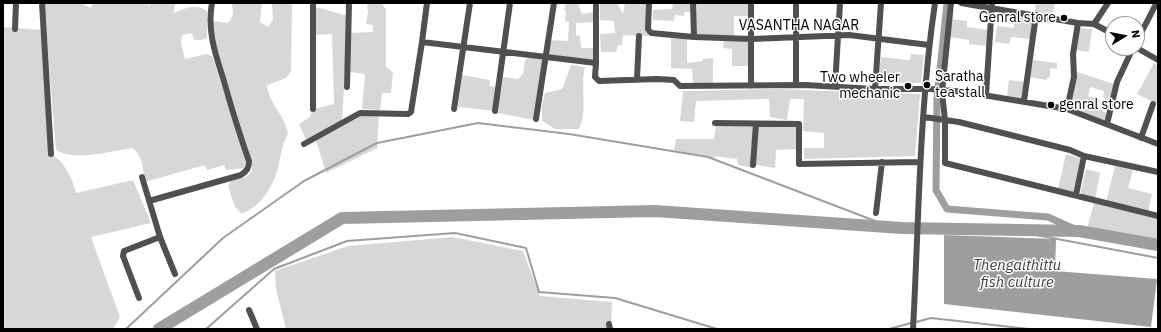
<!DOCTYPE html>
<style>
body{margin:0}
#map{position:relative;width:1161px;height:332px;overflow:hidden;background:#fff;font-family:"IBM Plex Sans",sans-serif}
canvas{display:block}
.frame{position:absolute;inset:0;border:4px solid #000;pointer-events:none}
.north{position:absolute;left:1105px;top:16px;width:40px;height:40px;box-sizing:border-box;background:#fff;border:1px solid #999;border-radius:50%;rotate:80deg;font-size:11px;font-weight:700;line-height:16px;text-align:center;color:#000}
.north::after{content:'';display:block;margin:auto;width:14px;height:18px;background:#000;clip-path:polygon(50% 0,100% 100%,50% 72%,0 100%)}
</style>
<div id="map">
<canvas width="1161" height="332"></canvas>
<div class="frame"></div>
<div class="north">N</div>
</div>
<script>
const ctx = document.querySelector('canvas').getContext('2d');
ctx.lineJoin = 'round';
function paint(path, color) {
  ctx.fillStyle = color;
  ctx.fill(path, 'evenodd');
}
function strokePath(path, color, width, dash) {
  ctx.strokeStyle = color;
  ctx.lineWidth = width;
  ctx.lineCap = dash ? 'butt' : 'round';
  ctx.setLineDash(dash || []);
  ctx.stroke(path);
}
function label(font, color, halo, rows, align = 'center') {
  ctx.font = font + ' "IBM Plex Sans",sans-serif';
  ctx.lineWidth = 3;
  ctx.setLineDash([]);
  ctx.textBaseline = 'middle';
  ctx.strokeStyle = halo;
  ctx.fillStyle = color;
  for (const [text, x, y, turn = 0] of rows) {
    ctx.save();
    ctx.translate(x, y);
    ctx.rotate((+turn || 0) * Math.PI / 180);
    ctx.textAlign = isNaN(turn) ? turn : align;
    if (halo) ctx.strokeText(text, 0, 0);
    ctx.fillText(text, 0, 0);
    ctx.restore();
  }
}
const green = new Path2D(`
 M44,3H81L91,8L93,3H148L149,7L150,3H175L174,13C185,8 196,3 207,11V38L202,40H194L192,33L182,35L181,43L185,59L206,54L212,56L246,159L244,168L226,170L224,165L207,170L205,165L145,182C143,170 143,155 132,148C110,151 76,162 56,150Z
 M232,3H262L260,22L268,27L273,20L272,3H292L291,71L286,78L267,85C269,105 285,114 288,134C282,144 282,152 279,163C275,184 262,206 242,214L235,207L228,186L231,181L245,178L252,171L251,160L213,36L212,27L214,21L227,23L230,21L233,14Z
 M367,3H381L386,9V67L393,72L391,93H382L380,110L362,109L365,74L350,72V33L373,32V25L366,24L368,12Z
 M563,3H578L582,14L594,12L595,22L576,23V35L580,36L581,48H595L596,62L546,56L550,40L568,41L569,22L565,21L566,12L564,9L566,6Z
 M600,3H617L623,14L625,3H649L648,36L623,35L622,45H618L616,52H601L600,34L615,33L614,21L600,20Z
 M673,3H693L692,12H685L684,16L675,15L674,21L653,20V10L672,9Z
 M694,3H750L751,16H734V37L694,36Z
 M1036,3H1051L1055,5L1052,14L1035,12Z
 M316,7L348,16L342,121L359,116L379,115L377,148L326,173L315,137L307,142L299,124L310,117L313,109L334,104L332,34L313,35Z
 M1015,15L1034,19L1030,39L1011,37L1009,44L995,42L997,26L1014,28Z
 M951,19L967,21V27L988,30L987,46L969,44V40L949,37Z
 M3,27L41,30L51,154C65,162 72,178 76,193L133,180L151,223L91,237L120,317L113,329H3Z
 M1079,28L1092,29L1089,52L1075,50Z
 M671,36L687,38V63L703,61V59L713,58V84L693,85L692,69L671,68Z
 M724,39L750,40V66H732V49L723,48Z
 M911,54L924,55L921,83H878L881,57L910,60Z
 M528,58L543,60L534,120L498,113L503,77L518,79L523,74L525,60Z
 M1033,60L1057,63V69L1050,68V77L1047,78V80L1030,77Z
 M1154,63L1158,66V104L1137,94Z
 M571,65L585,67C580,87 588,111 579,129H555L542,121V105L545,93L562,89Z
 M1077,72L1114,84L1110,101L1103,98L1104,91L1090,87L1088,96L1100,100L1098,109L1107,113L1106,121L1070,107Z
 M462,75L490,80V86L496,87L495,111L458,107Z
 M1009,80L1025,82L1023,99L1007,96Z
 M775,89L920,94L915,156L804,159V148H824V133L803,131L804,99H790L787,120L770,117L769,99L696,101L694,122L680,121L683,91Z
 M716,124L798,126L797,149L776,150L775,168L756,165L754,168L738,165L737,159L715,156L714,159L674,150L676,139H714Z
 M1066,154L1082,159L1074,192L1058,189Z
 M1115,166L1133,170L1128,188L1152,194L1148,212L1106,202Z
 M1086,169L1100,173L1095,199L1080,195Z
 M1094,203L1158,219V243L1087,229Z
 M453,237L523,251L540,296L612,302L611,329H286L276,289L275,271L348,246Z`);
const water = new Path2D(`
 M944,235L1056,239L1055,271L1157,279L1151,327L944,304Z`);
const stream = new Path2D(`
 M916,322L931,318L1029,329
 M126,329L223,238L304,181L377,143L478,123L569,134L708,157L904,232L1031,234L1158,258
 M206,329L274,269L347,241L455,233L526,248L539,292L615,298L717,329
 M889,329L911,323`);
const canal = new Path2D(`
 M947,3L937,98L936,190L947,209L1048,217L1079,231`);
const river = new Path2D(`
 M159,329L342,218L655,211L902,228L1079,231L1158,245`);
const minor = new Path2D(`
 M42,3L51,154
 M313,3V109
 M596,3V63
 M649,3L648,29L651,33L694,37L752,39L849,35L929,45
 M693,3L694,37
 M951,3L942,92L945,120V163L1158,216
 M961,3L1078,23L1094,24L1113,34
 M1094,24L1108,3
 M15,29L16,3
 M1137,41L1156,4
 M422,42L596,63L595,77L599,81L657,79L674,80L680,86L805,85L875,89H931L965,92L1067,109L1158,144
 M1137,48L1158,60
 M637,79L639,36
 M796,85V3
 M751,86V3
 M835,86L840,3
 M347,87L349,3
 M875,89L881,3
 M986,95L992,3
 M1024,101L1036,15
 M454,109L470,3
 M1067,109L1074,77L1073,54L1078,23
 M495,111L510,3
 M924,117L959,122L1070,150L1084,156L1158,172
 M536,119L554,3
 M715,123L799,124V164L920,162
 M1107,124L1117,82L1133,48
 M1141,138L1153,104
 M304,144L360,113L408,114L411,112L422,42L427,3
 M753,165L756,124
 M142,177L160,237L175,274
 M1076,195L1084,156
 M149,201L241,175C247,171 249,168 249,161C239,133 231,106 223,78C215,53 207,30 212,3
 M876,213L882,162
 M139,298L123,256L124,251L160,237
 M249,310L257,329
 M609,324L610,329
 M913,329C919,220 919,111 935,3`);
const markers = [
 [1064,18,4,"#000"],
 [927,85,4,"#000"],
 [908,86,4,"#000"],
 [1051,105,4,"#000"]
];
const poiNames = [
 ["Genral store",1056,18],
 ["Saratha",935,77,"left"],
 ["tea stall",935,93,"left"],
 ["Two wheeler",900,78],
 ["mechanic",900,94],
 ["genral store",1059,105,"left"]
];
const streetNames = [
 ["VASANTHA NAGAR",799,26]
];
const waterNames = [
 ["Thengaithittu",1017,266],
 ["fish culture",1017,283]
];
paint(green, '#d7d7d7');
paint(water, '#9e9e9e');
strokePath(stream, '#9e9e9e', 2);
strokePath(canal, '#9e9e9e', 7);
strokePath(river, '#9e9e9e', 12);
strokePath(minor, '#505050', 6);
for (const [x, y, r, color] of markers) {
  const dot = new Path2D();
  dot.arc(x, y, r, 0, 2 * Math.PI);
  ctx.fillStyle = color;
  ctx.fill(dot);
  strokePath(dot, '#fff', 1.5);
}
label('14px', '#000', '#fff', poiNames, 'right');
label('14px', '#000', '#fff', streetNames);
label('italic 15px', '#3f3f3f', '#fff', waterNames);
</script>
